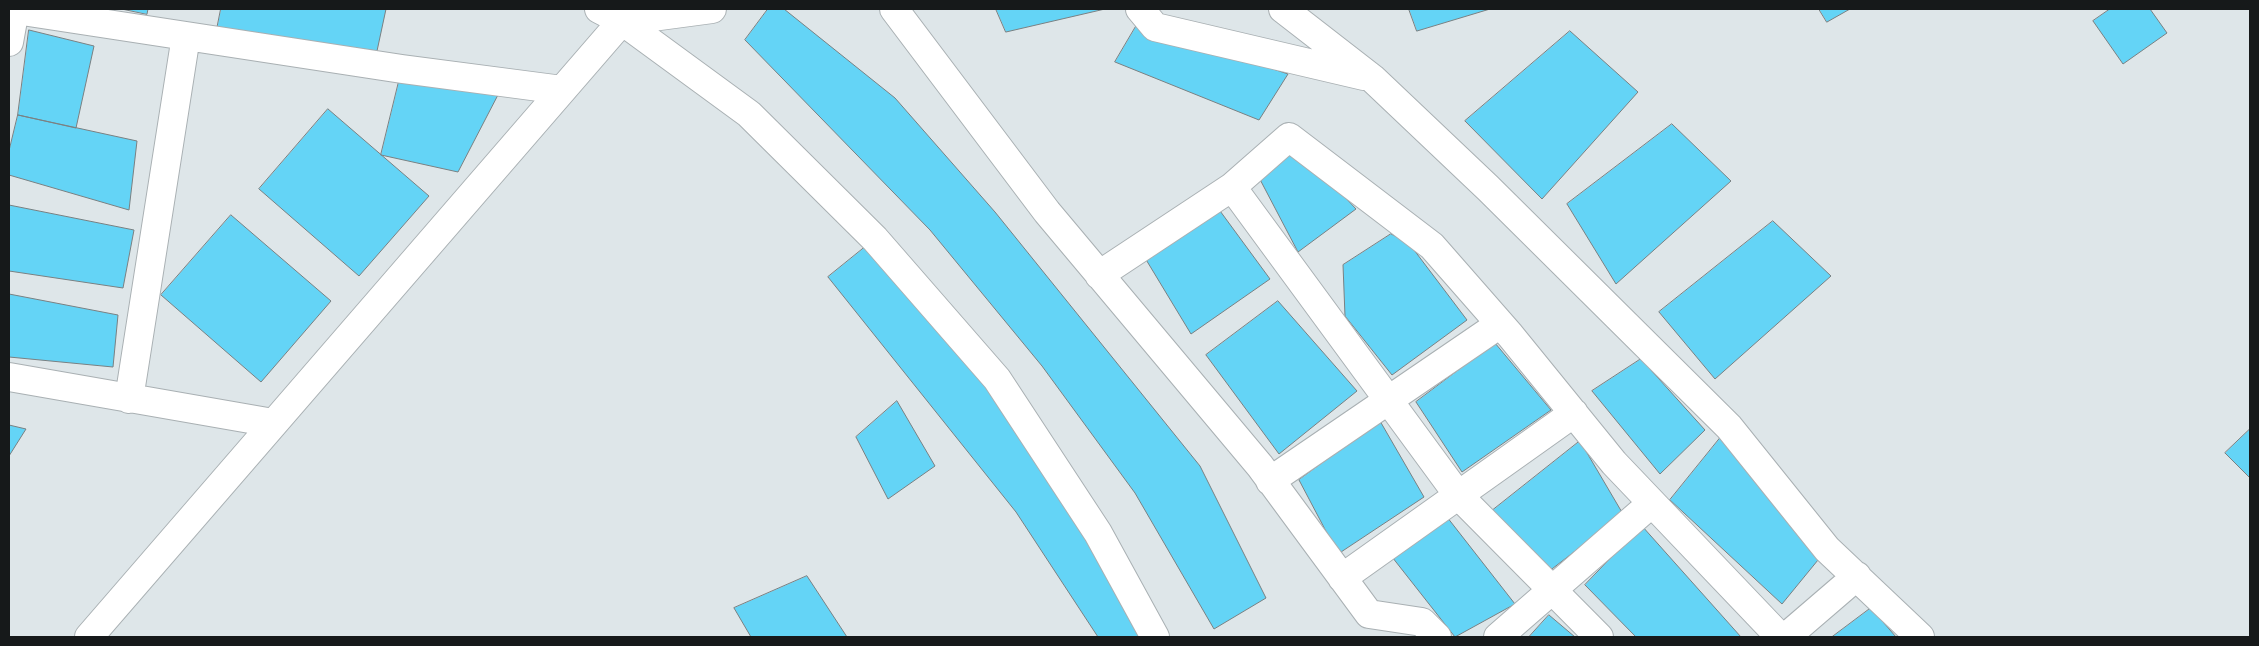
<!DOCTYPE html>
<style>
body{margin:0}
#map{position:relative;width:2259px;height:646px;overflow:hidden;background:#dee6e9;font-family:Roboto,sans-serif}
canvas{display:block}
.frame{position:absolute;inset:0;border:10px solid #16191a;pointer-events:none}
</style>
<div id="map">
<canvas width="2259" height="646"></canvas>
<div class="frame"></div>
</div>
<script>
const ctx = document.querySelector('canvas').getContext('2d');
ctx.lineJoin = 'round';
function paint(path, color) {
  ctx.fillStyle = color;
  ctx.fill(path, 'evenodd');
}
function strokePath(path, color, width, dash) {
  ctx.strokeStyle = color;
  ctx.lineWidth = width;
  ctx.lineCap = dash ? 'butt' : 'round';
  ctx.setLineDash(dash || []);
  ctx.stroke(path);
}
const building = new Path2D(`
 M122,9H148L147,14Z
 M221,9H386L377,51L217,29Z
 M768,9H784L895,98L995,212L1200,466L1266,598L1214,629L1135,493L1042,366L930,230L745,40Z
 M996,9H1105L1006,32Z
 M1409,9H1490L1417,31Z
 M1819,9H1850L1827,22Z
 M2110,9H2150L2167,33L2123,64L2093,21Z
 M1138,23L1288,74L1259,120L1115,62Z
 M29,30L94,46L76,128L18,115Z
 M1570,31L1638,92L1542,199L1465,121Z
 M402,69L500,91L458,172L381,155Z
 M328,109L429,196L359,276L259,189Z
 M18,115L137,141L129,210L9,175V151Z
 M1672,124L1731,181L1616,284L1567,204Z
 M1289,137L1356,209L1298,252L1254,168Z
 M1212,200L1270,279L1191,334L1139,248Z
 M9,205L134,230L123,288L9,271Z
 M231,215L331,301L261,382L161,295Z
 M1773,221L1831,276L1715,379L1659,312Z
 M1391,234L1408,242L1467,320L1392,375L1345,316L1343,265Z
 M875,239L1031,430L1154,637H1098L1016,512L828,277Z
 M9,294L118,315L113,367L9,357Z
 M1278,301L1357,391L1279,454L1206,355Z
 M1495,343L1551,410L1462,472L1416,402Z
 M1641,359L1705,430L1660,474L1592,391Z
 M897,401L935,466L888,499L856,437Z
 M1380,421L1424,497L1338,554L1299,480Z
 M9,425L26,429L9,456Z
 M1729,427L1827,549L1782,604L1670,500Z
 M2250,429V476L2249,477L2225,453Z
 M1580,441L1623,514L1539,579L1493,510Z
 M1447,517L1515,604L1455,637L1385,548Z
 M1642,526L1741,637H1636L1585,585Z
 M807,576L847,637H751L734,608Z
 M1871,608L1896,637H1832Z
 M1549,615L1575,637H1529Z`);
const minor = new Path2D(`
 M9,9L402,69L562,90
 M599,9L622,21L749,114L875,239L997,379L1098,533L1155,637
 M894,9L1047,212L1260,466L1369,614L1422,622L1437,637
 M1140,9L1155,27L1364,76
 M1283,9L1372,78L1488,188L1729,427L1827,549L1920,637
 M9,42L15,9
 M1232,187L1458,495L1599,637
 M1099,275L1232,187L1289,137L1432,246L1510,335L1614,463L1780,637
 M9,377L273,423
 M129,399L186,36
 M1270,481L1500,324
 M1342,578L1574,413
 M89,637L622,21L712,9
 M1498,637L1652,503
 M1786,637L1857,576`);
paint(building, '#64d4f6');
strokePath(building, '#798082', 1);
strokePath(minor, '#a9b0b3', 30);
strokePath(minor, '#fff', 28);
</script>
